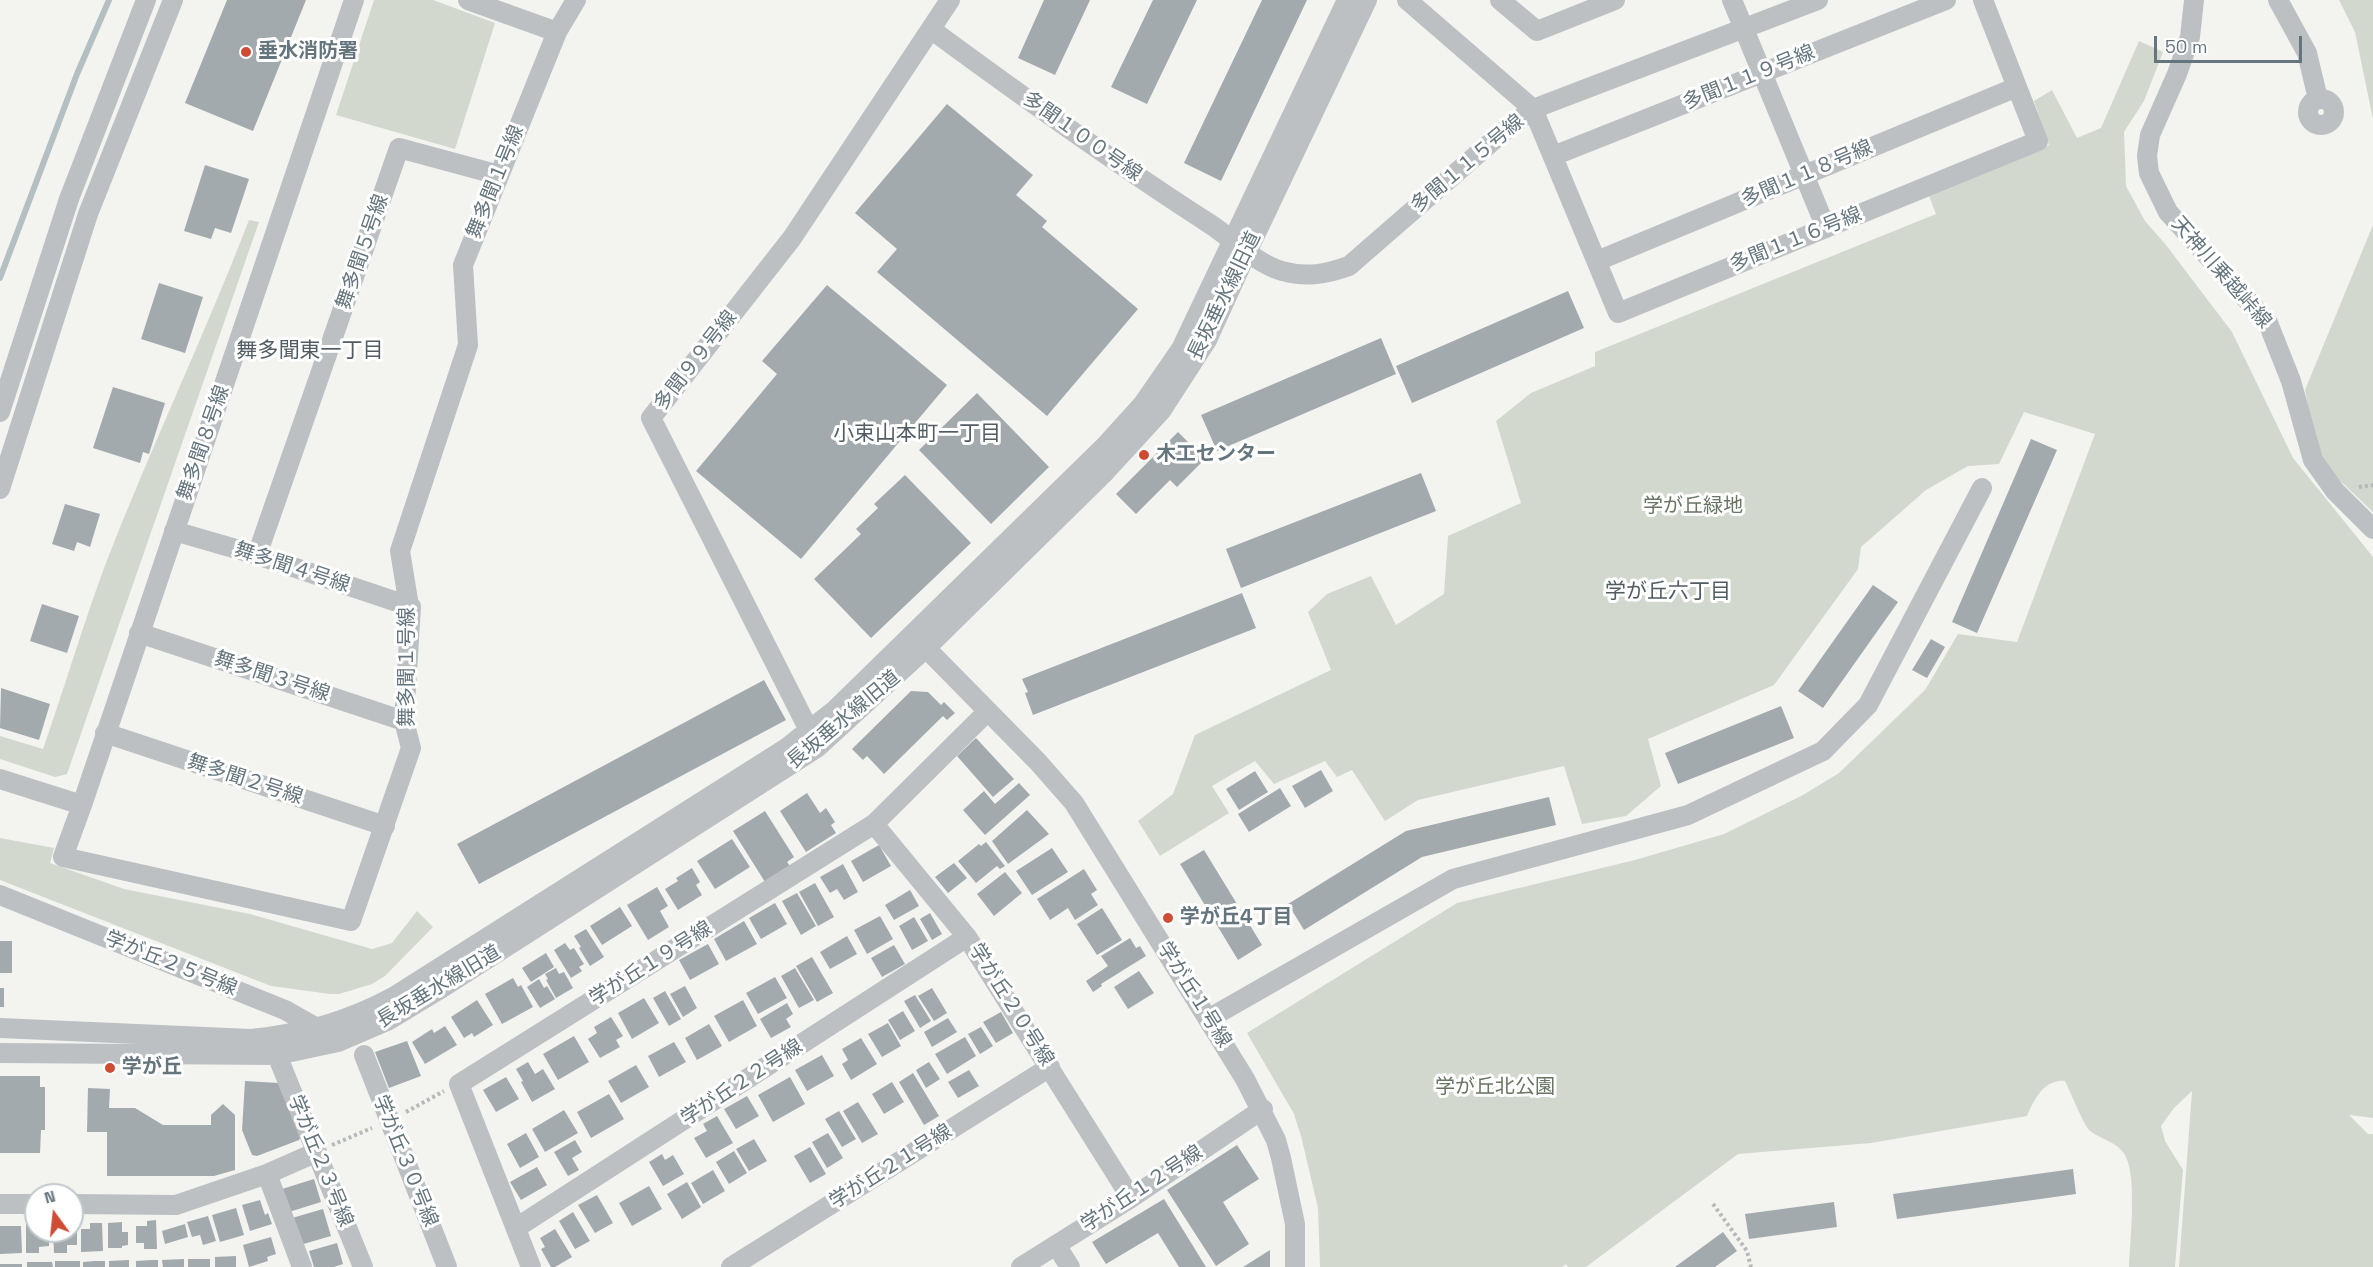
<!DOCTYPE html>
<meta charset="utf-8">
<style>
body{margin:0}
#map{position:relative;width:2373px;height:1267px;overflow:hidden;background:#f3f3f0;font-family:"Space Grotesk",sans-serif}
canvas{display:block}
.north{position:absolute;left:24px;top:1183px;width:60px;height:60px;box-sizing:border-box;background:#fff;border:2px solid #c1c8cb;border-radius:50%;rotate:345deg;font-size:16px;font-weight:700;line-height:24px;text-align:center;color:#65757d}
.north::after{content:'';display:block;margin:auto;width:21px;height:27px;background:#ce4c34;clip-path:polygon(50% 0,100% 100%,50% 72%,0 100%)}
.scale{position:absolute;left:2154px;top:36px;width:148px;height:27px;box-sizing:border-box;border:3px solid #65757d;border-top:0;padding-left:8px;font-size:18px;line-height:21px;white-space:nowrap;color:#65757d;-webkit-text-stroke:4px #fff;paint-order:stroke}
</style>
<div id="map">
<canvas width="2373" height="1267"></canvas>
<div class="north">N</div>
<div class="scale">50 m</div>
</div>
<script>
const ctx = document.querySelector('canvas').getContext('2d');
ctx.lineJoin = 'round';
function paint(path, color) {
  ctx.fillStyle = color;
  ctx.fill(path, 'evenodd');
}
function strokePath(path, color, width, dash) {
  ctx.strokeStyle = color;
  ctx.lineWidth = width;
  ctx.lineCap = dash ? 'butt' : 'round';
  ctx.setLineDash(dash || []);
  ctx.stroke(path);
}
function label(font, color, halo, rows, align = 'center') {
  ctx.font = font + ' "Space Grotesk","Noto Sans JP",sans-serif';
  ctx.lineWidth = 6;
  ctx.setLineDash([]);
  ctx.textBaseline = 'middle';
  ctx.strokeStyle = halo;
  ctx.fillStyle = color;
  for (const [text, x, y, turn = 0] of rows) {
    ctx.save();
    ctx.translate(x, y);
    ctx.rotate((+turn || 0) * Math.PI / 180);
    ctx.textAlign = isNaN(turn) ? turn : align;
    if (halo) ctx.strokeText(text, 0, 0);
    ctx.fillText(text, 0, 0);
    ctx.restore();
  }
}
const green = new Path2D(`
 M374,0H433L495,23L455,149L336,115Z
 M2339,0H2373V119L2355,32Z
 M2139,41L2163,52L2144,101L2124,132L2126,186L2145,221L2166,245L2232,332L2293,458L2373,557V1118L2349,1115L2368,1134H2373V1267H2179L2192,1091L2174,1108L2161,1126L2165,1141L2183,1170L2175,1267H2129C2130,1240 2137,1180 2126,1157C2119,1142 2101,1140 2089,1130C2085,1127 2069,1089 2065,1081C2044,1079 2034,1100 2027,1116L1871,1143L1738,1154L1586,1267H1568L1566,1264L1562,1267H1320L1318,1208L1301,1136L1294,1114L1247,1033L1457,903L1635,860L1724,834L1803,795L1839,773L1925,690L1958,634L2017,642L2095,434L2024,412L1999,464L1968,466L1926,490L1861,547L1858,569L1774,685L1648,739L1661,786L1626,816L1582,824L1564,766L1418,800L1385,821L1352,770L1337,777L1325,761L1274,784L1255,761L1212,786L1229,813L1160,856L1138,821L1173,794L1195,735L1331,670L1308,612L1327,594L1371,576L1396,625L1444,594L1448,536L1521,503L1496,421L1531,393L1595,366V352L1936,214L1929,196L2049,145L2034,101L2052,90L2077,138L2101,128Z
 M249,220L259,222L67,774L55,777L0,759V736L43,749C64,689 82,628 104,568C149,451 204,337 249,220Z
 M2373,225V512L2334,475L2315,446L2305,390Z
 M0,838L54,848L50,863L124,889L250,914L372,949L392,943L417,911L433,927L385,976L372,984L339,994H330L271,986L0,880Z`);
const stream = new Path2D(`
 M0,278L77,74L109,0`);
const building = new Path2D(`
 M227,0H306L253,131L185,103Z
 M1044,0H1090L1055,75L1018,58Z
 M1153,0H1197L1147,104L1111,87Z
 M1262,0H1307L1221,181L1184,163Z
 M947,104L1033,175L1016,195L1047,221L1042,227L1138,309L1047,416L877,272L897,249L855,213Z
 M205,165L249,179L231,233L215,228L211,239L184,231Z
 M159,283L203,297L185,353L141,339Z
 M827,285L947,385L801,559L696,471L777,374L762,361Z
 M1568,291L1584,328L1412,403L1396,366Z
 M1381,338L1396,374L1217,451L1201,415Z
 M113,387L165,403L149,454L143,452L140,463L93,448Z
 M977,393L1049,467L991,524L919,450Z
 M1178,432L1205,459L1177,487L1170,480L1136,514L1116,494Z
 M2031,439L2057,450L1977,633L1952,622Z
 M1421,473L1436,511L1241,588L1226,549Z
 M905,475L971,543L871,638L814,579L861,534L856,529L878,508L874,504Z
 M65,504L100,514L90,547L77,542L74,551L52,544Z
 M1873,585L1898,602L1823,708L1798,691Z
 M1242,593L1256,628L1033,715L1025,693L1028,692L1022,679Z
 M42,604L79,616L67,653L30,641Z
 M1931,639L1945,647L1927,678L1912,670Z
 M764,680L786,720L479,884L457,844Z
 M1,688L50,704L39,740L0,728Z
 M911,691L928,692L941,705L944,702L955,713L947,720L943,716L884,774L867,756L863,760L852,749Z
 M1781,706L1794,738L1678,784L1665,753Z
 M976,738L1014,779L993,797L957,756Z
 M1321,770L1333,791L1305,808L1292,786Z
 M1255,771L1268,792L1239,810L1226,789Z
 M1019,783L1030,795L985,835L963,810L984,791L995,804Z
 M1280,788L1291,806L1249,832L1238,814Z
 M807,793L820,813L826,808L835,822L831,825L836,833L806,852L780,811Z
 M1549,797L1556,825L1422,857L1304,930L1288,904L1406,831Z
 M1027,810L1049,834L1008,864L992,841Z
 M765,811L794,857L787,862L790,866L765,882L733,831Z
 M732,839L750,867L715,889L697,861Z
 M986,842L1005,866L1000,869L997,866L976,883L958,861L979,844L981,846Z
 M879,845L891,866L863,882L851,861Z
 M1052,848L1068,872L1032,895L1016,871Z
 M1204,850L1262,945L1238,960L1180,864Z
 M954,863L967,878L948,893L935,877Z
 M843,864L858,892L844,900L837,889L830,893L820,877Z
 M692,868L700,882L696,885L702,895L678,910L665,889L678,881L676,878Z
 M1084,869L1097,890L1091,894L1098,905L1075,920L1068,908L1050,920L1037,899Z
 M1005,872L1022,893L994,916L977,894Z
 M815,883L834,917L818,926L799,892Z
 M657,887L668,906L660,911L669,927L648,940L627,905Z
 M910,890L919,906L894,920L885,905Z
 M797,893L816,926L801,935L782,901Z
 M775,903L787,924L761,939L749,918Z
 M620,907L632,926L602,945L590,926Z
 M1102,908L1122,940L1097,955L1077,924Z
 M930,913L942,934L932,940L920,919Z
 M880,916L893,939L867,954L854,930Z
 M914,917L928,941L912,950L899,926Z
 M744,921L757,944L726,961L714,939Z
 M586,929L604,957L590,966L579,948L581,947L574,936Z
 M847,936L857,954L830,969L820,952Z
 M1130,938L1136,948L1140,946L1146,956L1101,984L1102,986L1093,992L1086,981L1108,966L1101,956Z
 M0,941H12V973H0Z
 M565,943L570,950L574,948L584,964L579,967L582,971L571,978L554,950Z
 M708,944L719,964L690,980L679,960Z
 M894,945L905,964L882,977L871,958Z
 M546,953L554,967L531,982L522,968Z
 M812,957L833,993L817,1002L796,966Z
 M556,968L559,974L564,972L573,988L556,998L546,980L548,979L545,974Z
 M795,968L814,1000L799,1008L781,976Z
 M1139,971L1154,993L1128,1009L1114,987Z
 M775,977L787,998L758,1014L746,993Z
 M513,978L518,987L521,985L533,1007L502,1024L485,994Z
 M539,979L544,988L547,986L555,999L540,1008L527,987Z
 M685,986L697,1008L683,1017L670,994Z
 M0,988H4V1007H0Z
 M932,988L947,1013L934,1021L918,996Z
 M665,991L681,1019L669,1026L653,998Z
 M915,995L931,1021L920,1028L904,1001Z
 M644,998L659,1023L632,1039L618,1013Z
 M477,1000L493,1025L474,1037L472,1033L464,1038L451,1017Z
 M743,1000L757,1026L729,1042L714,1016Z
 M787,1003L793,1014L786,1019L791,1027L771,1038L760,1019Z
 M903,1011L915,1031L900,1040L888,1020Z
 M1001,1012L1013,1033L996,1043L983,1022Z
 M611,1017L623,1036L616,1040L620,1047L600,1058L588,1039L597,1033L594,1027Z
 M948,1018L957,1032L932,1047L924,1032Z
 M888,1023L901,1046L882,1057L868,1034Z
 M709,1024L722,1046L697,1060L685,1038Z
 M445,1026L457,1045L425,1064L412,1042L432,1029L434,1033Z
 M981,1027L993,1046L980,1054L968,1034Z
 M574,1036L589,1062L558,1080L543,1054Z
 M965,1037L976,1056L947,1074L935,1054Z
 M861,1038L877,1064L851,1080L842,1064L848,1060L842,1049Z
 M407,1041L421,1076L389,1088L375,1052Z
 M674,1042L686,1062L659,1077L648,1056Z
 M822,1055L834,1076L807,1091L795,1070Z
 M528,1062L535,1074L543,1069L555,1089L532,1102L521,1082L523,1081L516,1069Z
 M929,1062L940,1079L926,1088L916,1070Z
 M636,1065L649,1087L621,1103L608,1081Z
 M969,1070L979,1086L958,1098L948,1082Z
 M913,1073L939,1116L924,1125L899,1082Z
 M0,1076H40V1087H45V1130H41L40,1153H0Z
 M506,1077L519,1099L496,1112L483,1090Z
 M790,1077L805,1104L773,1122L758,1095Z
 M245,1081L279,1083L301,1136L299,1140L257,1156L252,1155L242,1130Z
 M892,1082L904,1102L884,1114L872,1094Z
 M88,1088L110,1089L109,1108H135L163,1125H211V1115L223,1104L235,1115V1170L214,1176H107V1132H87Z
 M609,1094L624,1119L591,1138L577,1112Z
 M747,1096L759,1116L736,1129L724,1109Z
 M858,1102L878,1134L862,1143L843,1111Z
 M564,1110L578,1133L545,1152L532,1129Z
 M839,1111L856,1139L842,1147L825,1119Z
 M717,1116L733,1143L706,1158L694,1138L707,1131L703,1124Z
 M526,1133L539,1157L520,1168L507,1144Z
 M828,1133L843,1158L827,1168L812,1142Z
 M754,1139L767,1161L749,1171L736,1149Z
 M575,1140L582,1152L572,1158L579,1170L568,1176L554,1152Z
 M1237,1145L1259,1179L1223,1202L1249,1244L1216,1266L1167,1190Z
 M810,1147L826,1174L810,1183L794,1156Z
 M734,1151L747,1173L729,1184L716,1162Z
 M662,1154L665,1160L673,1155L684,1174L663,1186L649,1162Z
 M537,1167L547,1185L521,1200L510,1182Z
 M2073,1169L2076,1194L1897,1219L1893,1194Z
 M713,1170L725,1191L703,1204L691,1183Z
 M314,1179L321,1202L289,1212L282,1189Z
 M687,1182L701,1207L682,1219L667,1194Z
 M649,1186L662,1209L632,1226L619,1203Z
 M597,1195L613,1223L595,1233L578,1205Z
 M1164,1199L1206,1267H1179L1158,1233L1106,1264L1092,1242Z
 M260,1200L265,1215L268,1213L272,1224L250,1231L242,1205Z
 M1834,1202L1837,1227L1749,1239L1745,1214Z
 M236,1208L244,1235L220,1242L212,1215Z
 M323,1209L331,1236L300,1245L292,1218Z
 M573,1212L590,1241L575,1249L559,1221Z
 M208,1216L216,1241L203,1245L200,1235L192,1237L187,1222Z
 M156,1220L157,1249H144V1243H136V1226H147V1221Z
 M122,1222V1232H128V1245L122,1246V1248H108V1223Z
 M90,1223H102L103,1251L81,1252V1229H90Z
 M26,1224L36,1225V1231L39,1233L49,1232V1246L39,1247V1253H26Z
 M185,1224L188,1237L165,1244L162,1231Z
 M0,1226H21L22,1253L0,1254Z
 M555,1229L572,1257L555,1267H551L541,1249L545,1247L540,1238Z
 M72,1230H77V1245H67V1253H54L53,1231Z
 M1723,1232L1737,1251L1715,1267H1675Z
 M271,1237L276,1254L267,1257L268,1261L249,1267L243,1245Z
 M337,1243L343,1264L334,1267H314L309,1251Z
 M1270,1250V1267H1243Z
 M236,1256V1267H215V1257Z
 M184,1259V1267H163L162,1260Z
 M188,1259H210V1267H188Z
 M129,1260V1267H109V1261Z
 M152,1260H158V1267H136V1261Z
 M55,1261H80V1267H55Z
 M95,1261H105V1267H83V1262Z
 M27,1262H52L53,1267H27Z
 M0,1264H22V1267H0Z`);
const path = new Path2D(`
 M2359,487L2373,485
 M406,1112L444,1091
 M332,1145L372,1128
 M1713,1204L1747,1251L1751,1267`);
const minor = new Path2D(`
 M1407,0L1533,109L1618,313L2038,141L1983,0
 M1500,0L1537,31L1615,0
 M1732,0L1826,228
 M2194,0L2190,37L2177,74L2150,135L2147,156L2149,173L2168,212L2268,323L2291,381L2313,460L2335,491L2373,529
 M2278,0L2307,53L2318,99
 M932,30C1023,97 1115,163 1210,224C1233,239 1255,263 1282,271C1307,278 1326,274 1349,266L1503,132L1533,109L1818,0
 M557,32L576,0
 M2308 112a13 13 0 1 1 26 0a13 13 0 1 1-26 0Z
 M1553,156L1946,0
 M1597,261L2017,87
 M0,412L69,199L146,0
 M0,489L88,214L173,0
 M174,531L257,555L409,606
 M257,555L399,148L499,175
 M139,633L404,721
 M919,641L1038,762L1074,803L1245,1079L1276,1140L1281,1158L1295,1224V1267
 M105,733L385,826
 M814,740L651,418L792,238L950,0
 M0,779L82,805L354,0
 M82,805L63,857L351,921L411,748L404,721L411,607L409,606L400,551L468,345L463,265L557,32L468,0
 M874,824L967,937L1131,1198
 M0,895L285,1010L324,1032
 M1208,1019L1453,879L1688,815L1823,751L1868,705L1982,488
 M0,1028L251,1039C305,1033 347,1022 395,996L785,749L836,709L1105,446L1143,404L1181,349L1347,0
 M0,1053L277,1055L338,1042L389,1020L437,991L818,747L926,648L1105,472L1161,411L1207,340L1247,252L1367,0
 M277,1055L363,1267
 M364,1055L447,1267
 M267,1174L302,1267
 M0,1204H36
 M72,1204L176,1205L267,1174L317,1152
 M516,1228L967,937
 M1056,1245L1070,1267
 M531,1267L459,1084L874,824L988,711
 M731,1267L1050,1067
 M1021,1267L1131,1198L1263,1109`);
const markers = [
 [246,52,6,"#ce4c34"],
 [1144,455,6,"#ce4c34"],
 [1168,918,6,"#ce4c34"],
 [110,1068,6,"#ce4c34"]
];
const poiNames = [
 ["垂水消防署",258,52],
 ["木工センター",1156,455],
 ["学が丘4丁目",1180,918],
 ["学が丘",122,1068]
];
const streetNames = [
 ["多聞１１９号線",1749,78,-22],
 ["多聞１００号線",1082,137,35],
 ["多聞１１５号線",1468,164,-40],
 ["多聞１１８号線",1807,174,-23],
 ["舞多聞１号線",496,182,-68],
 ["多聞１１６号線",1796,240,-22],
 ["舞多聞５号線",363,252,-71],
 ["天神川乗越峠線",2221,273,49],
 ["長坂垂水線旧道",1225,296,-64],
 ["多聞９９号線",696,361,-52],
 ["舞多聞８号線",204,443,-71],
 ["舞多聞４号線",292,568,18],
 ["舞多聞１号線",408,667,-90],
 ["舞多聞３号線",272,677,18],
 ["長坂垂水線旧道",844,720,-40],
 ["舞多聞２号線",245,780,18],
 ["学が丘２５号線",171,964,22],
 ["学が丘１９号線",651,964,-32],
 ["長坂垂水線旧道",439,987,-31],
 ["学が丘１号線",1194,995,58],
 ["学が丘２０号線",1011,1005,58],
 ["学が丘２２号線",742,1083,-33],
 ["学が丘２３号線",320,1161,68],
 ["学が丘３０号線",405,1161,68],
 ["学が丘２１号線",891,1167,-32],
 ["学が丘１２号線",1142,1189,-33]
];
const parkNames = [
 ["学が丘緑地",1693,507],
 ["学が丘北公園",1495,1088]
];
const neighbourhoodNames = [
 ["舞多聞東一丁目",310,351],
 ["小束山本町一丁目",917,434],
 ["学が丘六丁目",1668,592]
];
paint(green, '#d3d8cf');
strokePath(stream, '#b3bfc1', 6);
paint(building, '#a3aaae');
strokePath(path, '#b6b9ba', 4, [3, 3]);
strokePath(minor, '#bcc0c3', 20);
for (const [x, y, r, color] of markers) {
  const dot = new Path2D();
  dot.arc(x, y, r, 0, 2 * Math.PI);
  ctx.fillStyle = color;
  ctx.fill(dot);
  strokePath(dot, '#fff', 2);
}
label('bold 20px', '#65757d', '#fff', poiNames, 'left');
label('20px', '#65757d', '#fff', streetNames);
label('20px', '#697563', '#fff', parkNames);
label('21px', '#525d63', '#fff', neighbourhoodNames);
</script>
